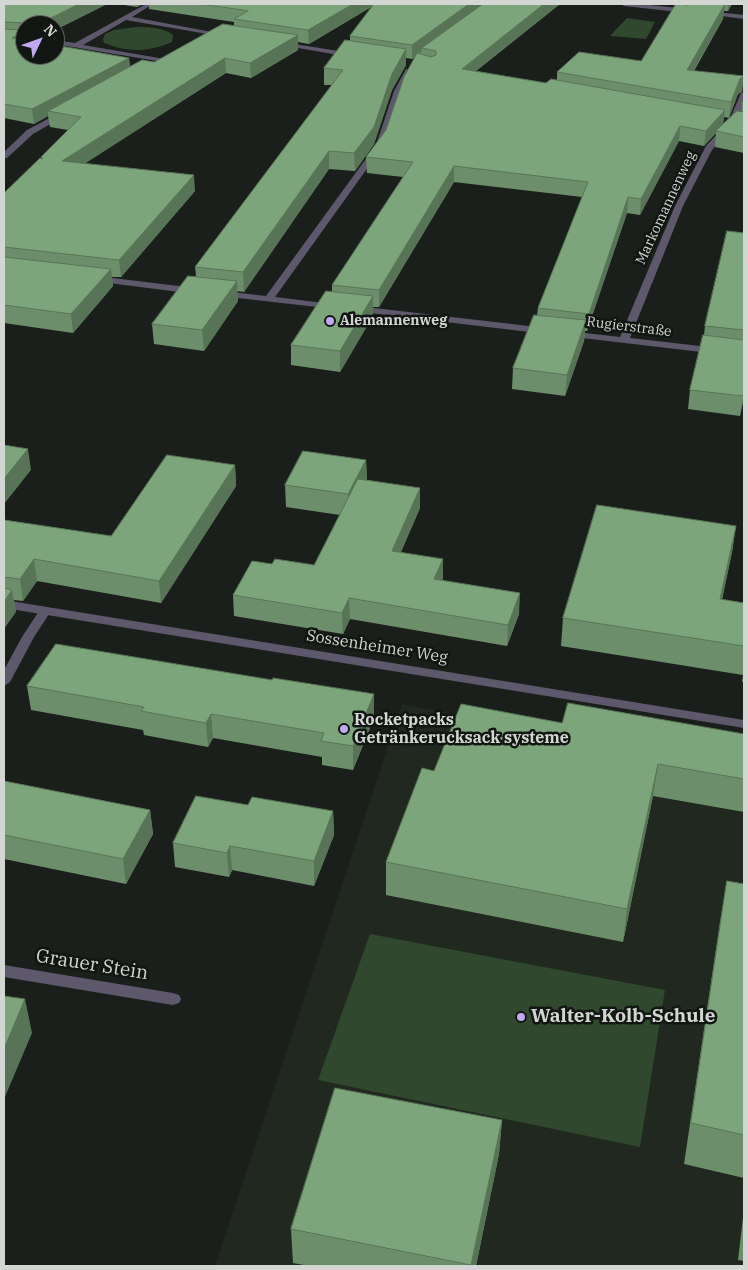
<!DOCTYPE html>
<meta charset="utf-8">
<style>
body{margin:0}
#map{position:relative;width:748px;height:1270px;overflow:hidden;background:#1b1f1b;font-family:"IBM Plex Serif",serif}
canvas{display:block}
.frame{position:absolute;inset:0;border:5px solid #d3d6d3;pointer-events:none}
.north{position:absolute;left:15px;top:15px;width:50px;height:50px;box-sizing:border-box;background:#121612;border:1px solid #5f635f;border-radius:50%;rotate:48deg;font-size:14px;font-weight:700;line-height:20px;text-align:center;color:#d3d6d3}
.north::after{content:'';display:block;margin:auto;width:18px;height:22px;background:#c1a8f3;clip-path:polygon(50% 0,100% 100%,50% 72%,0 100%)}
</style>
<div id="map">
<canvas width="748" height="1270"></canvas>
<div class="frame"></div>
<div class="north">N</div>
</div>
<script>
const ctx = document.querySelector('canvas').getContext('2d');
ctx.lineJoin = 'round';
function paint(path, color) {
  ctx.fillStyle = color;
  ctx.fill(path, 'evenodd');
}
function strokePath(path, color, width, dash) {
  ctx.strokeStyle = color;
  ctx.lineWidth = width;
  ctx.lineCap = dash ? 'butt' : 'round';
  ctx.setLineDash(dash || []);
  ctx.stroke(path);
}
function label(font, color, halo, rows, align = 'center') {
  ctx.font = font + ' "IBM Plex Serif",serif';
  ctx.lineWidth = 5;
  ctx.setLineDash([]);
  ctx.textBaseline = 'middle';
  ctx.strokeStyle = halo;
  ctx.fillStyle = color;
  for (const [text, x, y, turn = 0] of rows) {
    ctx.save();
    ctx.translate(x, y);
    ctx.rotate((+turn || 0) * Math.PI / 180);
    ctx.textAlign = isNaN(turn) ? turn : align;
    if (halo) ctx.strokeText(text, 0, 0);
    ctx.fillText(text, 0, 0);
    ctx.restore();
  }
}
const built = new Path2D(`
 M402,704L744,768V1266H215Z`);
const green = new Path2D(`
 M627,18L655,22L646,39L610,36Z
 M136,27C149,27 162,27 173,35L172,42C149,52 128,53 104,43L103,39L105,34L114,30Z
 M370,934L665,990L640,1147L318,1080Z`);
const pedestrian = new Path2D(`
 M741,93H744C744,118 728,132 712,150H706V146L729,121Z`);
const minor = new Path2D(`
 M146,4H153L132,17L228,35L225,37L126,20L83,45L165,59V61L163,62L55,44V40L75,43Z
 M621,4H640L688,9L691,11L688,13L624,6Z
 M708,11L744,15V19L706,14L705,13Z
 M282,42L351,53L355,55L351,57L280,45L279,44Z
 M406,69L413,71L402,91L384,145L275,297L332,304L335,305V309L220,296L218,294L223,291L266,296L376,145L394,91Z
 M61,112L68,114L33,134L7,158H4V152L27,130Z
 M706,146L713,148L683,206L630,338L744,351V357L565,336V332L568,331L620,337L675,206Z
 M96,276L195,288L200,291L195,294L93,281V277Z
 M357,306L546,328L551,331L546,334L354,311L352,309Z
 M45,607L51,611L34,637L10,682L4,686V670L22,637L41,608Z
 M4,965L173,993L179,995L181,999L179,1003L173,1005L4,977Z`);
const tertiary = new Path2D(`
 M4,600L744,720V728L4,608Z`);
const wall = new Path2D(`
 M4,4H107L55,30V25H25V55L129,58L130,67L154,62L234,26V22L149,9V4H560L476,71L546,83L557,80V72L641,61L689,4H732L728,11H724L723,19L694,71L742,92L738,94L729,118L724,117L723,124L741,112L742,104L744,97V153L715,147L716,133L704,146L679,141L640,215L627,213L587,331H585L584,341L565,396L512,389L513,368L537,315L538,308L582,197L454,182L379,307H373V316L340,372L291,365V345L332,292V285L403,177L367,173L366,157L386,130L415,57L412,59L406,58V65L392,90L374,144L355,171L329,169L244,292L237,291L238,301L204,351L154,344L152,324L196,276L195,267L332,85H324V68L350,41V36L373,6L309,44L298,42V50L251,78L226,73L85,163L195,191L121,277H112L113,286L73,333L4,323V193L42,159L41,157L68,130L50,127L48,116L34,124L4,118Z
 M118,4H143L137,7Z
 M744,233V397L740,416L688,409L690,390L704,335L705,326Z
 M366,460L367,480L420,488V508L401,552L442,580L519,614L507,646L350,619L343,634L234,616L233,595L272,564L314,565L340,515L286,507L285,485Z
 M235,465L236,486L161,603L37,581L23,601L14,600L16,612L4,602V520L111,536Z
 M736,526L732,552L722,600L744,603V682H742L743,675L561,646L563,618Z
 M27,686L374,718L353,770L322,765V757L213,738L208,747L144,735L143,730L31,710Z
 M562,723L744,734V812L653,796L623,942L386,895V862L434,771Z
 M4,781L150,810L153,834L126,884L4,859Z
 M248,805L333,811L334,835L314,886L232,870L229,877L175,867L173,843Z
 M727,881L744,884V1178L684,1164L720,922Z
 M502,1120L499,1154L476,1266H309L293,1263L291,1229Z
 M744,1209V1261L738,1260Z`);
const shadedWall = new Path2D(`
 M79,4H107L55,30V25H37Z
 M137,4H143L137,7Z
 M353,4H376L309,44L308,30Z
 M469,4H487L422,48V51L412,59V45Z
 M544,4H560L461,83L462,69Z
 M725,4L723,19L685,85L687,70Z
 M728,4H732L728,11Z
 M25,31V45L12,38Z
 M298,35V50L251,78L250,63Z
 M406,49V65L392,90L374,144L355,171L354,153L392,74Z
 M129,58L130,73L48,111V116L34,124L32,109Z
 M225,58L226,73L64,177L62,161Z
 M744,76L742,92L738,94L729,118L731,102L740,79Z
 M725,110L723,125L716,131V133L704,146L706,131Z
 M680,126L679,141L640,215L641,199Z
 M329,151V169L244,292L243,272Z
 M454,166V182L379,307V290Z
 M194,175L195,191L121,277L119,260Z
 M628,197L627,213L587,331L589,314Z
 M111,269L113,286L73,333L71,314Z
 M237,281L238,301L204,351L202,330Z
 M373,296V316L340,372V351Z
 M586,320L584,341L565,396L567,375Z
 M744,391V397L740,416Z
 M28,449L31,470L4,504V479Z
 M366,460L367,482L349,516L348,494Z
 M235,465L236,486L161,603L159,581Z
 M420,488V508L392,571V551Z
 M736,526L732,552L716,627L720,599Z
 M34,559L37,581L23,601L20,579Z
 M443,559V579L434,599V579Z
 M12,590L16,612L4,629V602Z
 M520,593L519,614L507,646L508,625Z
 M349,598L350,619L343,634L342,613Z
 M374,694V718L353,770V746Z
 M211,714L213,738L208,747L206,723Z
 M658,764L653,796L623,942L627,909Z
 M150,810L153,834L126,884L123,859Z
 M333,811L334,835L314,886V861Z
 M230,846L232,870L229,877L227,853Z
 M25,999L32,1033L4,1099V1049Z
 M502,1120L499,1154L476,1266H471Z`);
const building = new Path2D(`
 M4,4H79L37,25H25V26V23L4,22Z
 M201,4H353L308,30L234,19L248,11Z
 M374,4H469L412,45L350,36Z
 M483,4H544L462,69L546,83L551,79L725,110L706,131L680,126L641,199L628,197L589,314L538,308L588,182L454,166L379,290L332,285L413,162L366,157L386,130L404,77L417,53L431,57L436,55V51L422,48Z
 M676,4L688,5L689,4H725L687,70L744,76L740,79L731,102L557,72L579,52L641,61Z
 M223,24L298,35L250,63L225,58L62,161L194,175L119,260L4,247V193L40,158L43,159L41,157L81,117L48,111L142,60L154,62Z
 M25,28V31L12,38L25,40V55H55V45L129,58L32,109L4,104V29L23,30Z
 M345,40L406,49L392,74L374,127L354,153L329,151L243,272L195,267L343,70L324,68Z
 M744,97V105L742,104Z
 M737,111L744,112V137L716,131Z
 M727,231L744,233V330L705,326Z
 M4,257L111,269L71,314L4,305Z
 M188,276L237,281L202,330L152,324Z
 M326,291L373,296L340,351L291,345Z
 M534,315L586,320L567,375L513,368Z
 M703,335L744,340V391L743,396L690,390Z
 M4,445L28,449L4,479Z
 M303,451L366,460L348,494L285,485Z
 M167,455L235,465L159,581L34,559L20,579L4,577V520L111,536Z
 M358,479L420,488L392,551L443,559L434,579L520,593L508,625L349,598L342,613L233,595L252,561L272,564L275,559L314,565Z
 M597,505L736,526L720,599L744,603V646L563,618Z
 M4,588L12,590L4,602Z
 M56,644L272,680L273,678L374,694L353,746L321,741L324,733L211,714L206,723L141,711L144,707L27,686Z
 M568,703L744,734V779L658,764L627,909L386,862L422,768L434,771L461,704L562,723Z
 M4,781L150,810L123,859L4,835Z
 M196,796L248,805L252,797L333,811L314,861L230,846L227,853L173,843Z
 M727,881L744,884V1135L691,1123Z
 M4,996L25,999L4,1049Z
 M335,1088L502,1120L471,1265L291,1229Z`);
const markers = [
 [330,321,5,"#c1a8f3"],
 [344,729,5,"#c1a8f3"],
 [521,1017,5,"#c1a8f3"]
];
const farStreetnames = [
 ["Markomannenweg",666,208,-65],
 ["Rugierstraße",629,327,7]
];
const farPoinames = [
 ["Alemannenweg",340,321]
];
const streetNames = [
 ["Sossenheimer Weg",377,647,9]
];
const poiNames = [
 ["Rocketpacks",354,720],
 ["Getränkerucksack systeme",354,738]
];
const nearStreetnames = [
 ["Grauer Stein",92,965,9]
];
const nearPoinames = [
 ["Walter-Kolb-Schule",531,1017]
];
paint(built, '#202820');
paint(green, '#2f482e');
paint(pedestrian, '#5e586c');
paint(minor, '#5e586c');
paint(tertiary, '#5e586c');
paint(wall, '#6c8e6a');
paint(shadedWall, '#587456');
paint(building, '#7da57b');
strokePath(building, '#587456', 1);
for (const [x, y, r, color] of markers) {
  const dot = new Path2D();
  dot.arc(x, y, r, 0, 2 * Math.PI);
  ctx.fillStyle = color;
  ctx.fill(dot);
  strokePath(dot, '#121612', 2);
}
label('14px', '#d3d6d3', '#121612', farStreetnames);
label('bold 14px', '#d3d6d3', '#121612', farPoinames, 'left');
label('16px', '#d3d6d3', '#121612', streetNames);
label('bold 16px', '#d3d6d3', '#121612', poiNames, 'left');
label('19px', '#d3d6d3', '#121612', nearStreetnames);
label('bold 19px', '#d3d6d3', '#121612', nearPoinames, 'left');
</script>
